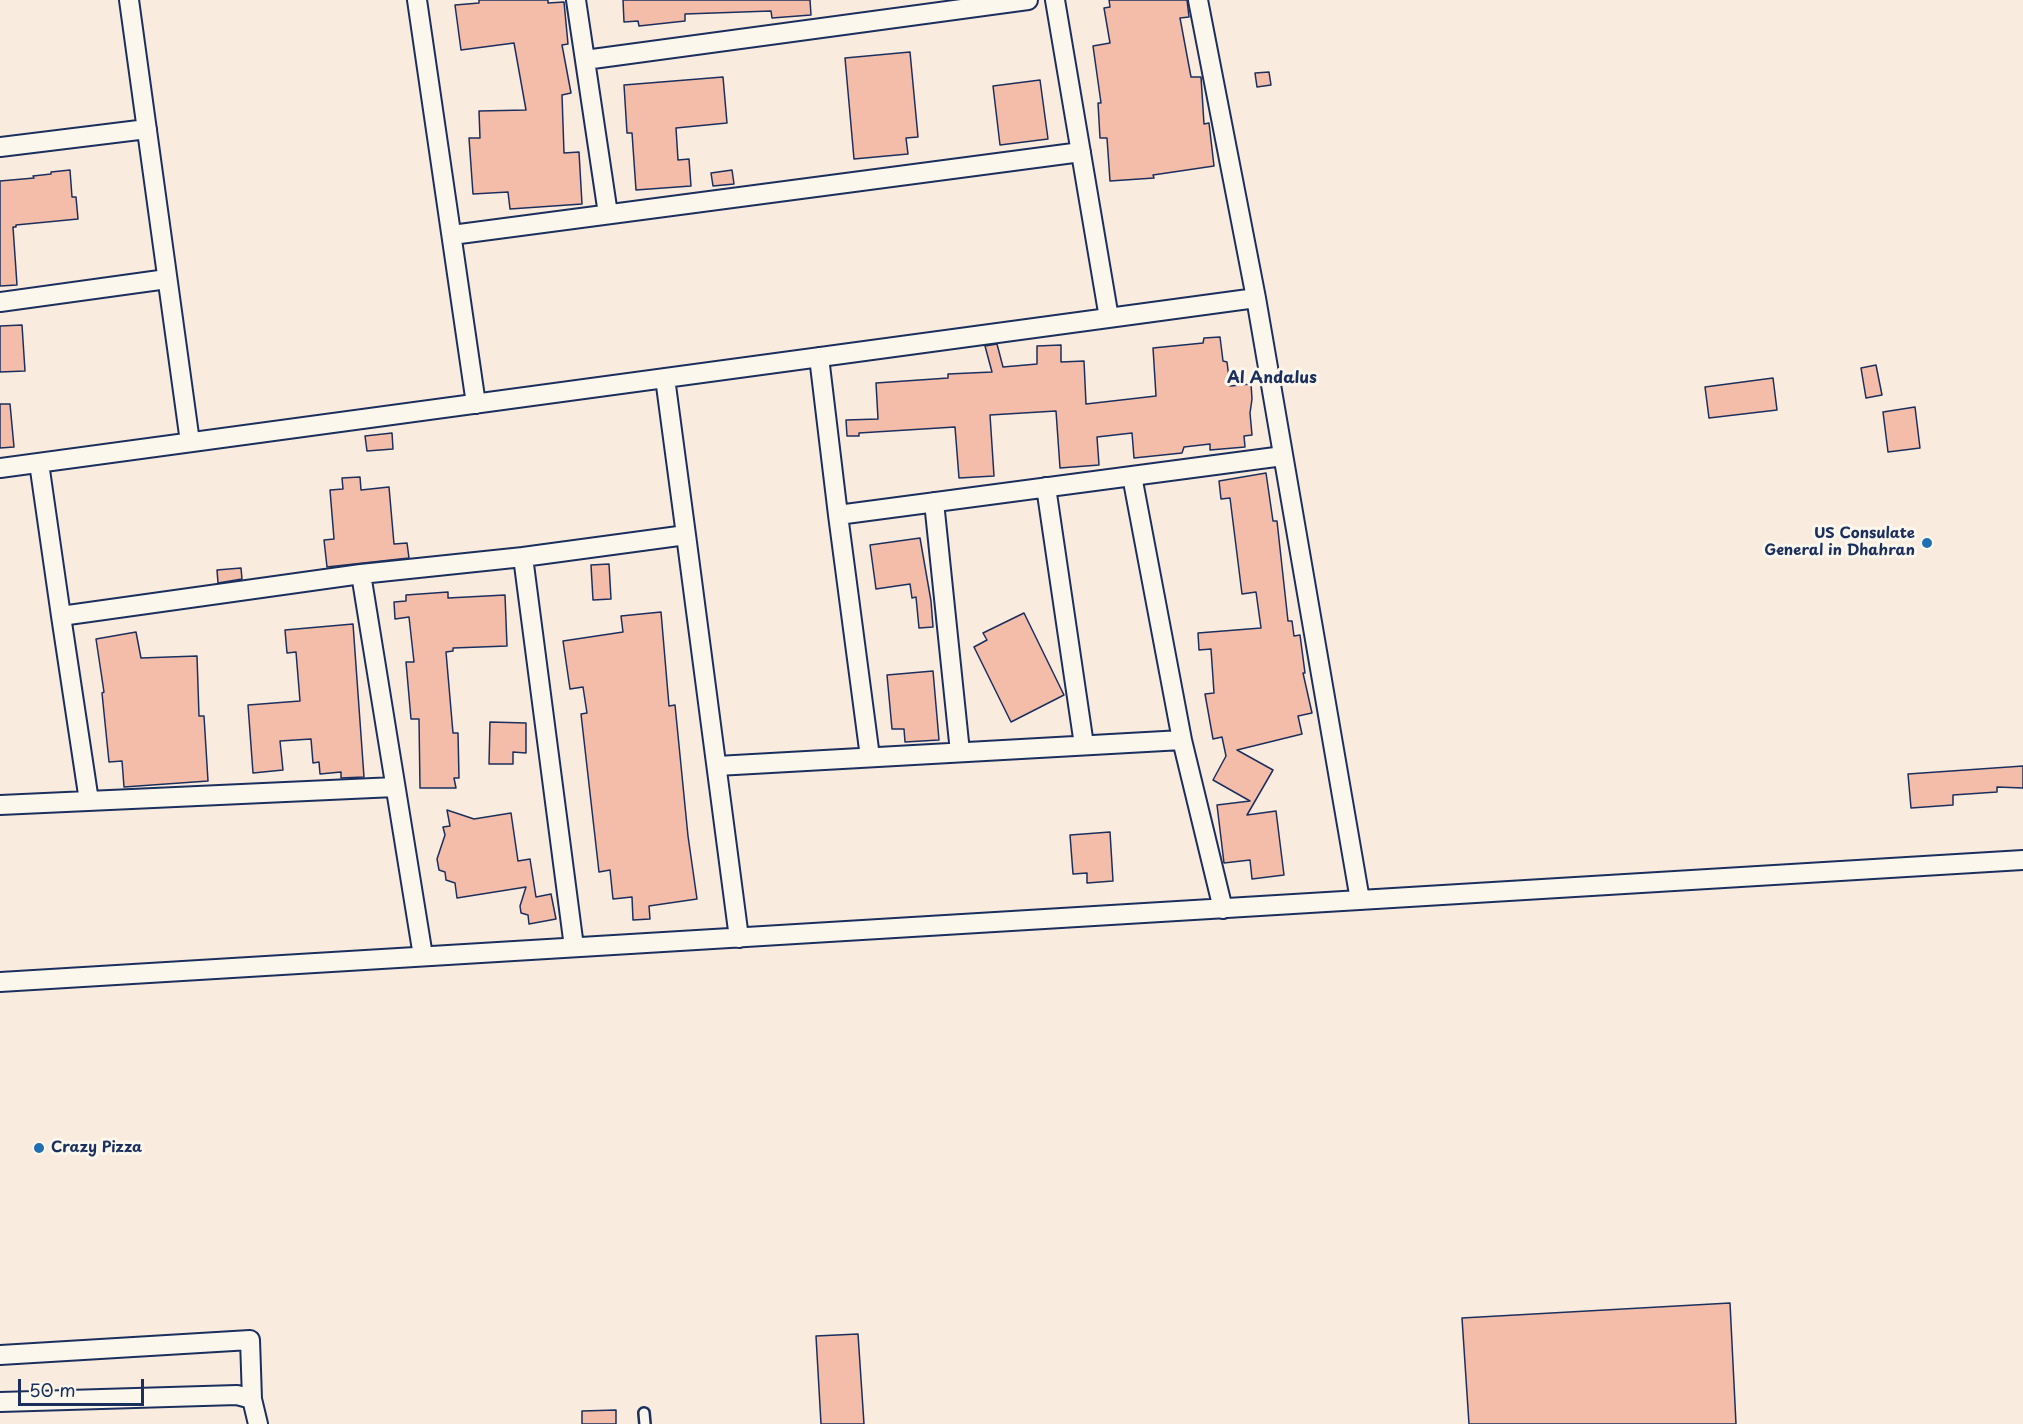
<!DOCTYPE html>
<style>
body{margin:0}
#map{position:relative;width:2023px;height:1424px;overflow:hidden;background:#faebdf;font-family:"Playpen Sans",sans-serif}
canvas{display:block}
.scale{position:absolute;left:18px;top:1379px;width:126px;height:27px;box-sizing:border-box;border:3px solid #1b2f5e;border-top:0;padding-left:8px;font-size:18px;line-height:21px;white-space:nowrap;color:#1b2f5e;-webkit-text-stroke:4px #fbf7ec;paint-order:stroke}
</style>
<div id="map">
<canvas width="2023" height="1424"></canvas>
<div class="scale">50 m</div>
</div>
<script>
const ctx = document.querySelector('canvas').getContext('2d');
ctx.lineJoin = 'round';
function paint(path, color) {
  ctx.fillStyle = color;
  ctx.fill(path, 'evenodd');
}
function strokePath(path, color, width, dash) {
  ctx.strokeStyle = color;
  ctx.lineWidth = width;
  ctx.lineCap = dash ? 'butt' : 'round';
  ctx.setLineDash(dash || []);
  ctx.stroke(path);
}
function label(font, color, halo, rows, align = 'center') {
  ctx.font = font + ' "Playpen Sans",sans-serif';
  ctx.lineWidth = 6;
  ctx.setLineDash([]);
  ctx.textBaseline = 'middle';
  ctx.strokeStyle = halo;
  ctx.fillStyle = color;
  for (const [text, x, y, turn = 0] of rows) {
    ctx.save();
    ctx.translate(x, y);
    ctx.rotate((+turn || 0) * Math.PI / 180);
    ctx.textAlign = isNaN(turn) ? turn : align;
    if (halo) ctx.strokeText(text, 0, 0);
    ctx.fillText(text, 0, 0);
    ctx.restore();
  }
}
const building = new Path2D(`
 M479,0H548V3L564,2L568,44L562,45L571,93L562,95L564,153L579,152L582,204L510,209L508,192L473,194L469,138H480L479,111L526,110L514,43L461,50L455,5L479,3Z
 M623,0H810L811,15L772,18L771,11L685,14V21L639,26L638,21L624,22Z
 M1109,0H1187L1189,17L1180,18L1191,77H1201L1204,124L1209,123L1214,166L1153,175L1154,178L1110,181L1107,138H1100L1098,103H1101L1093,46L1110,43L1104,8L1110,7Z
 M910,52L918,137L906,138L908,154L854,159L845,58Z
 M1269,72L1271,85L1257,87L1255,73Z
 M723,77L727,123L676,128L678,160L689,159L691,186L636,190L632,133H627L624,85Z
 M1040,80L1048,139L1000,145L993,86Z
 M70,170L72,197H76L78,219L16,225V227H13L17,285L0,286V181L34,178L33,176L51,174V172Z
 M732,170L734,184L713,186L711,173Z
 M22,325L25,371L0,372V326Z
 M1220,337L1223,361L1227,362L1230,386L1251,384L1252,399L1250,413L1252,435L1244,436L1245,447L1210,450V444L1184,447L1182,453L1134,458L1132,433L1097,437L1099,465L1060,468L1056,411L990,415L994,476L959,478L955,427L859,433V436H847L846,420L878,419L876,383L948,378V374L992,372L985,346L997,344L1003,367L1037,364V346L1061,345V362L1084,361L1086,404L1156,396L1153,348L1203,343L1204,338Z
 M1876,365L1882,395L1866,398L1861,368Z
 M1773,378L1777,410L1709,418L1705,387Z
 M0,404H10L14,447L0,448Z
 M1915,407L1920,448L1888,452L1883,412Z
 M392,433L393,449L367,451L365,436Z
 M1266,473L1273,521H1277L1288,621H1292L1294,636L1300,635L1305,673H1303L1312,713L1298,716L1302,734L1237,750L1273,770L1247,815L1276,811L1284,875L1252,879L1250,860L1224,863L1217,805L1250,801L1213,780L1226,756L1222,737L1213,739L1205,694L1214,693L1211,649L1199,650L1198,633L1261,628L1256,592L1242,594L1230,498L1221,499L1219,481Z
 M360,477L361,490L389,487L394,544L407,543L409,558L327,567L324,540L334,539L330,490L343,489L342,478Z
 M920,538L931,601L933,627L919,628L916,597L912,598L910,584L876,589L870,545Z
 M609,564L611,599L593,600L591,565Z
 M241,568L242,579L218,583L217,570Z
 M448,592V598L505,595L507,646L453,648V651L446,652L453,733H458L459,778H454L456,788H420L419,719H411L406,662H414L409,617L395,619L394,602L406,601V595Z
 M661,612L669,706L675,705L688,836L697,899L649,906L650,919L633,920L632,897L613,899L610,870L599,872L581,714L587,713L583,687L570,689L563,641L623,632L621,616Z
 M1024,613L1064,695L1011,722L974,647L987,640L983,633Z
 M353,624L364,777L341,778V772L320,774L319,762L313,763L311,739L280,741L283,770L253,773L248,705L300,701L296,652L287,653L285,630Z
 M136,632L141,658L197,656L199,716H204L208,781L124,787L122,761L109,762L102,693L104,692L96,639Z
 M933,671L939,740L905,742L904,729H892L887,675Z
 M490,722L526,723V753L513,752V764H489Z
 M2023,766V788L1997,787V792L1953,795V805L1911,808L1908,774Z
 M447,810L474,819L511,813L518,861L530,859L536,897L551,894L556,919L529,924L528,915L521,913L520,906L526,887L457,898L455,883L446,880L445,872L439,870L437,859L445,835L443,827L450,826Z
 M1110,832L1113,881L1087,883V873L1073,874L1070,835Z
 M1730,1303L1736,1424H1469L1462,1318Z
 M858,1334L864,1424H821L816,1336Z
 M616,1410V1424H582V1411Z`);
const lane = new Path2D(`
 M644,1413L645,1424`);
const street = new Path2D(`
 M129,0L190,442
 M417,0L476,404
 M576,0L608,214
 M1055,0L1109,318
 M1198,0L1256,298L1360,900
 M585,60L1028,0
 M0,147L147,129
 M452,235L1081,152
 M0,302L167,279
 M819,357L838,515L1132,476L1182,740
 M665,378L686,535
 M39,463L61,616L361,574L423,956
 M0,468L1256,298
 M1132,476L1283,456
 M1046,487L1084,745
 M934,502L960,752
 M838,515L870,757
 M523,557L686,535L739,938
 M361,574L523,557L574,947
 M61,616L89,801
 M717,766L1182,740L1223,909
 M0,805L395,787
 M0,982L2023,860
 M0,1355L250,1340L252,1399
 M0,1402L237,1395L252,1399L258,1424`);
const markers = [
 [1927,543,6,"#1f6fb2"],
 [39,1148,6,"#1f6fb2"]
];
const poiNames = [
 ["US Consulate",1915,534],
 ["General in Dhahran",1915,551],
 ["Crazy Pizza",51,1148,"left"]
];
const neighbourhoodNames = [
 ["Al Andalus",1272,379]
];
paint(building, '#f4bda9');
strokePath(building, '#1b2f5e', 1.5);
strokePath(lane, '#1b2f5e', 14);
strokePath(street, '#1b2f5e', 22);
strokePath(lane, '#fbf7ec', 9);
strokePath(street, '#fbf7ec', 18);
for (const [x, y, r, color] of markers) {
  const dot = new Path2D();
  dot.arc(x, y, r, 0, 2 * Math.PI);
  ctx.fillStyle = color;
  ctx.fill(dot);
  strokePath(dot, '#fbf7ec', 2);
}
label('bold 15px', '#1b2f5e', '#fbf7ec', poiNames, 'right');
label('bold 16px', '#1b2f5e', '#fbf7ec', neighbourhoodNames);
</script>
